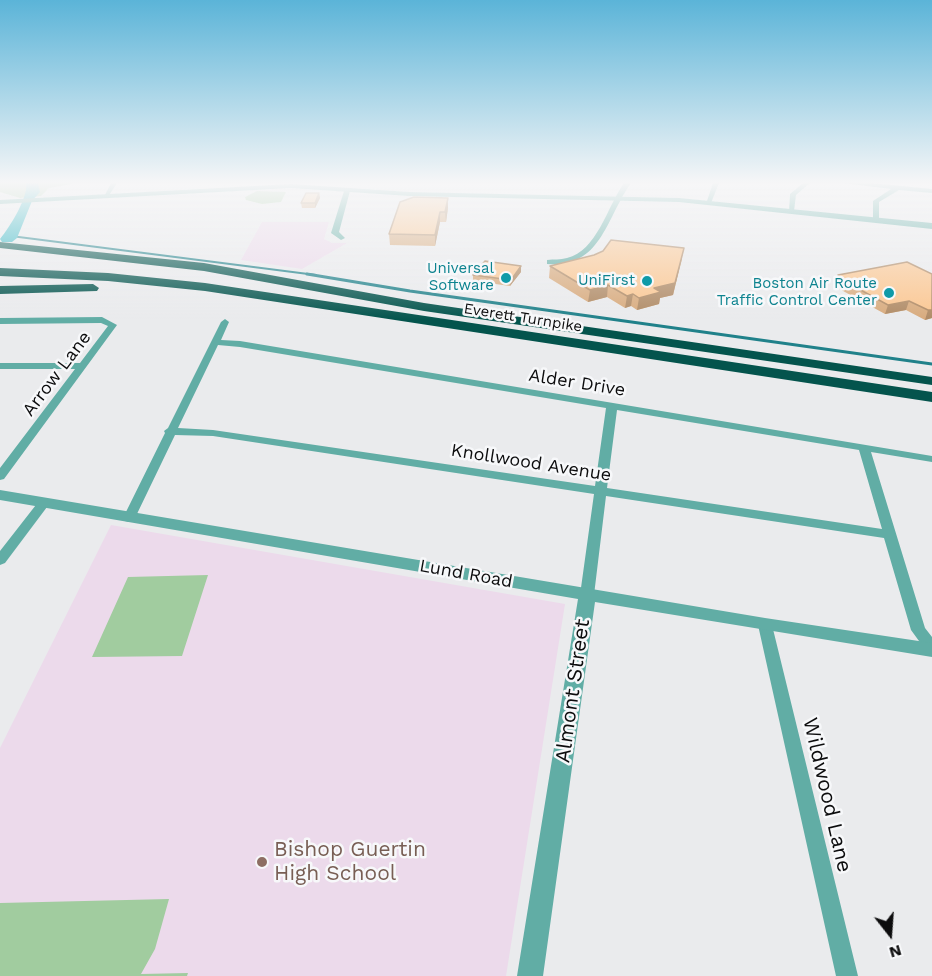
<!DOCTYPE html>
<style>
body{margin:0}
#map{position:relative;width:932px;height:976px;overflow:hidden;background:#eaebed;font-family:"Work Sans",sans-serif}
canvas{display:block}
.north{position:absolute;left:860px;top:904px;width:60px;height:60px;-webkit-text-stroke:4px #f7f8fa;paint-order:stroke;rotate:163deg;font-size:16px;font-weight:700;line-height:24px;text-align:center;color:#0c0c0d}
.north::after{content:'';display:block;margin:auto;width:21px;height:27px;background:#0c0c0d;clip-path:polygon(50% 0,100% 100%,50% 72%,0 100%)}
</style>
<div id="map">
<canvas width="932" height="976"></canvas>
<div class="north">N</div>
</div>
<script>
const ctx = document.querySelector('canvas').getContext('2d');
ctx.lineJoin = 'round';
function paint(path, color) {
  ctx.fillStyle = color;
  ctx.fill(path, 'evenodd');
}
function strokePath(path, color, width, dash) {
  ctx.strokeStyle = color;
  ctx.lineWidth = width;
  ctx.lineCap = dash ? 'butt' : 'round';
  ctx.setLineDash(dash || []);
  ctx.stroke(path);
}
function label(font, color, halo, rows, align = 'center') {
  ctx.font = font + ' "Work Sans",sans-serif';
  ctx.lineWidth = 5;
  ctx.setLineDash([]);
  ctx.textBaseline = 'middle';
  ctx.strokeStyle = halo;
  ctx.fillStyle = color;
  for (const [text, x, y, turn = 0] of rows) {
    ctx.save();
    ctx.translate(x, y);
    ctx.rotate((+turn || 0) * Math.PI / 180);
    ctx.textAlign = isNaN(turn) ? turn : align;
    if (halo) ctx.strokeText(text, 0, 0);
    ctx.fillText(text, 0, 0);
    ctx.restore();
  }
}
const education = new Path2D(`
 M262,222H329L324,239L332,243H347L302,269L241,260Z
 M111,525L565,604L506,976H0V748Z`);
const green = new Path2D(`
 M0,183H72V184L49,188L41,196L20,198L0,192Z
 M257,191L286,192L281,202L262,204L246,200L245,197Z
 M208,575L182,656L92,657L128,577Z
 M169,899L155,949L141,974L188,973L187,976H0V903Z`);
const streamFar1 = new Path2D(`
 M11,236L316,275`);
const stream = new Path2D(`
 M307,274L410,291L932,364`);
const river = new Path2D(`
 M26,183H38L40,192L32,201L17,238L12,242H2L0,239C10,227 29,196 26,183Z`);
const minor = new Path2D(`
 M111,183H117L108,197H104Z
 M624,183H631C606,218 601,269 547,264V260C554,259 560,260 567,258C597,251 607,207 624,183Z
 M713,183H719L711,203L706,204Z
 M803,183H810L796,195L794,211L789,212L790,194Z
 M843,183H871L932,189V193L899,190L879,202V220L876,222L873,220V201L891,189Z
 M347,189L350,191L339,232L345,238L341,240L331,233L344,191Z
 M102,317L117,325L4,479L0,480V468L75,369H0V363H80L108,326L101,323L0,324V318Z
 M225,319L229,322L221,340L240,341L932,456V462L871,452L925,628L932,637V654L927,652L911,630L884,538L606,496L594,595L592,599H582L580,595L594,494L213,436L175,435L135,518L129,522L125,521L123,518L165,433L164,431L168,428L221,322ZM218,345L240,347L606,408L595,486L213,430L178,428ZM617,410L859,450L882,529L607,488Z
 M43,500L47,501L49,504L47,507L5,563L0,565V551L39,501Z
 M765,620L770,621L772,625L858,976H836L758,625L760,621Z`);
const tertiary = new Path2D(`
 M291,184L409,192L679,198L932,223V229L679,202L409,196L291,188L0,204V200Z
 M0,490L765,618L932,643V657L595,602L543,976H517L578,599L0,500Z`);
const motorway = new Path2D(`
 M0,242L204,263L424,303L932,377V385L424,311L204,271L0,248Z
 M0,268L108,273L205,283L932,392V402L205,291L108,281L0,276Z
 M93,284L99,288L97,291L0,294V286Z`);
const wall = new Path2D(`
 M319,193L320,198L315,208H302L301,203Z
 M448,208L446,222H440L435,246L390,245L389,234Z
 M682,259L673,295L660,298L659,304L637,310L631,306L625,308L607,297L588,302L549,278L550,266Z
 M521,272L510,286L473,281V275Z
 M932,274V318L925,320L906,310L885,314L834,286L838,275Z`);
const shadedWall = new Path2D(`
 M319,193L320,198L315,208V203Z
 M448,198V208L446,222L445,212Z
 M440,212V222L435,246V235Z
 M684,248L673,295L660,298L659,304L637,310L639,298L654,288Z
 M521,266V272L510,286L511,280Z
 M608,285L607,297L588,302L590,290Z
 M633,294L631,306L625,308L627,296Z
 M909,301L906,310L885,314L888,305Z
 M928,310H932V318L925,320Z`);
const building = new Path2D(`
 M306,193H319L315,203H301Z
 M414,197L448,198L445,212H440L435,235L389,234L400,202Z
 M611,240L684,248L675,283L654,288L661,292L639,298L633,294L627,296L608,285L590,290L550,266L594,255L603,251Z
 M485,261L521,266L511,280L473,275Z
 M907,262L932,274V310H928L909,301L888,305L837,277H841L838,275Z`);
const markers = [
 [506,278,6,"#0f9aa8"],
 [647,281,6,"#0f9aa8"],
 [889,293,6,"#0f9aa8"],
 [262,862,6,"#8d6e63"]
];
const farCulturenames = [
 ["Universal",494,269],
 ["Software",494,286],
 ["UniFirst",635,281],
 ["Boston Air Route",877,284],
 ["Traffic Control Center",877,301]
];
const farStreetnames = [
 ["Everett Turnpike",523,318,9]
];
const streetNames = [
 ["Arrow Lane",57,374,-53],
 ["Alder Drive",577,383,9],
 ["Knollwood Avenue",531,463,9],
 ["Lund Road",466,574,10]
];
const nearStreetnames = [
 ["Almont Street",573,691,-82],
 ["Wildwood Lane",827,795,77]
];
const nearEducationnames = [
 ["Bishop Guertin",274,850],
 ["High School",274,874]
];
paint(education, '#ecdaeb');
paint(green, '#a1cc9f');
strokePath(streamFar1, '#20818a', 2);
strokePath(stream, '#20818a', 3);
paint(river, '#28b3c0');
paint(minor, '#61ada5');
paint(tertiary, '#61ada5');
paint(motorway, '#04544d');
paint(wall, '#d8ab7e');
paint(shadedWall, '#b08b66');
paint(building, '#fbc792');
strokePath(building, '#b08b66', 1.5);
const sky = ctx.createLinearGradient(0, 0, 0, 320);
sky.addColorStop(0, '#5bb4d8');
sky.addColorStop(0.57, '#f6f6f7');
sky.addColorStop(1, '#f6f6f700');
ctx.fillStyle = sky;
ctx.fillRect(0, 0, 932, 320);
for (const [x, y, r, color] of markers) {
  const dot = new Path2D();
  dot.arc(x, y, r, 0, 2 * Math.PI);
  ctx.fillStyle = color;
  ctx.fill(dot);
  strokePath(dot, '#f7f8fa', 2);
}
label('15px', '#0d838f', '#f7f8fa', farCulturenames, 'right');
label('15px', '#0c0c0d', '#f7f8fa', farStreetnames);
label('18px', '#0c0c0d', '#f7f8fa', streetNames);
label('21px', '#0c0c0d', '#f7f8fa', nearStreetnames);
label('21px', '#785e54', '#f7f8fa', nearEducationnames, 'left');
</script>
